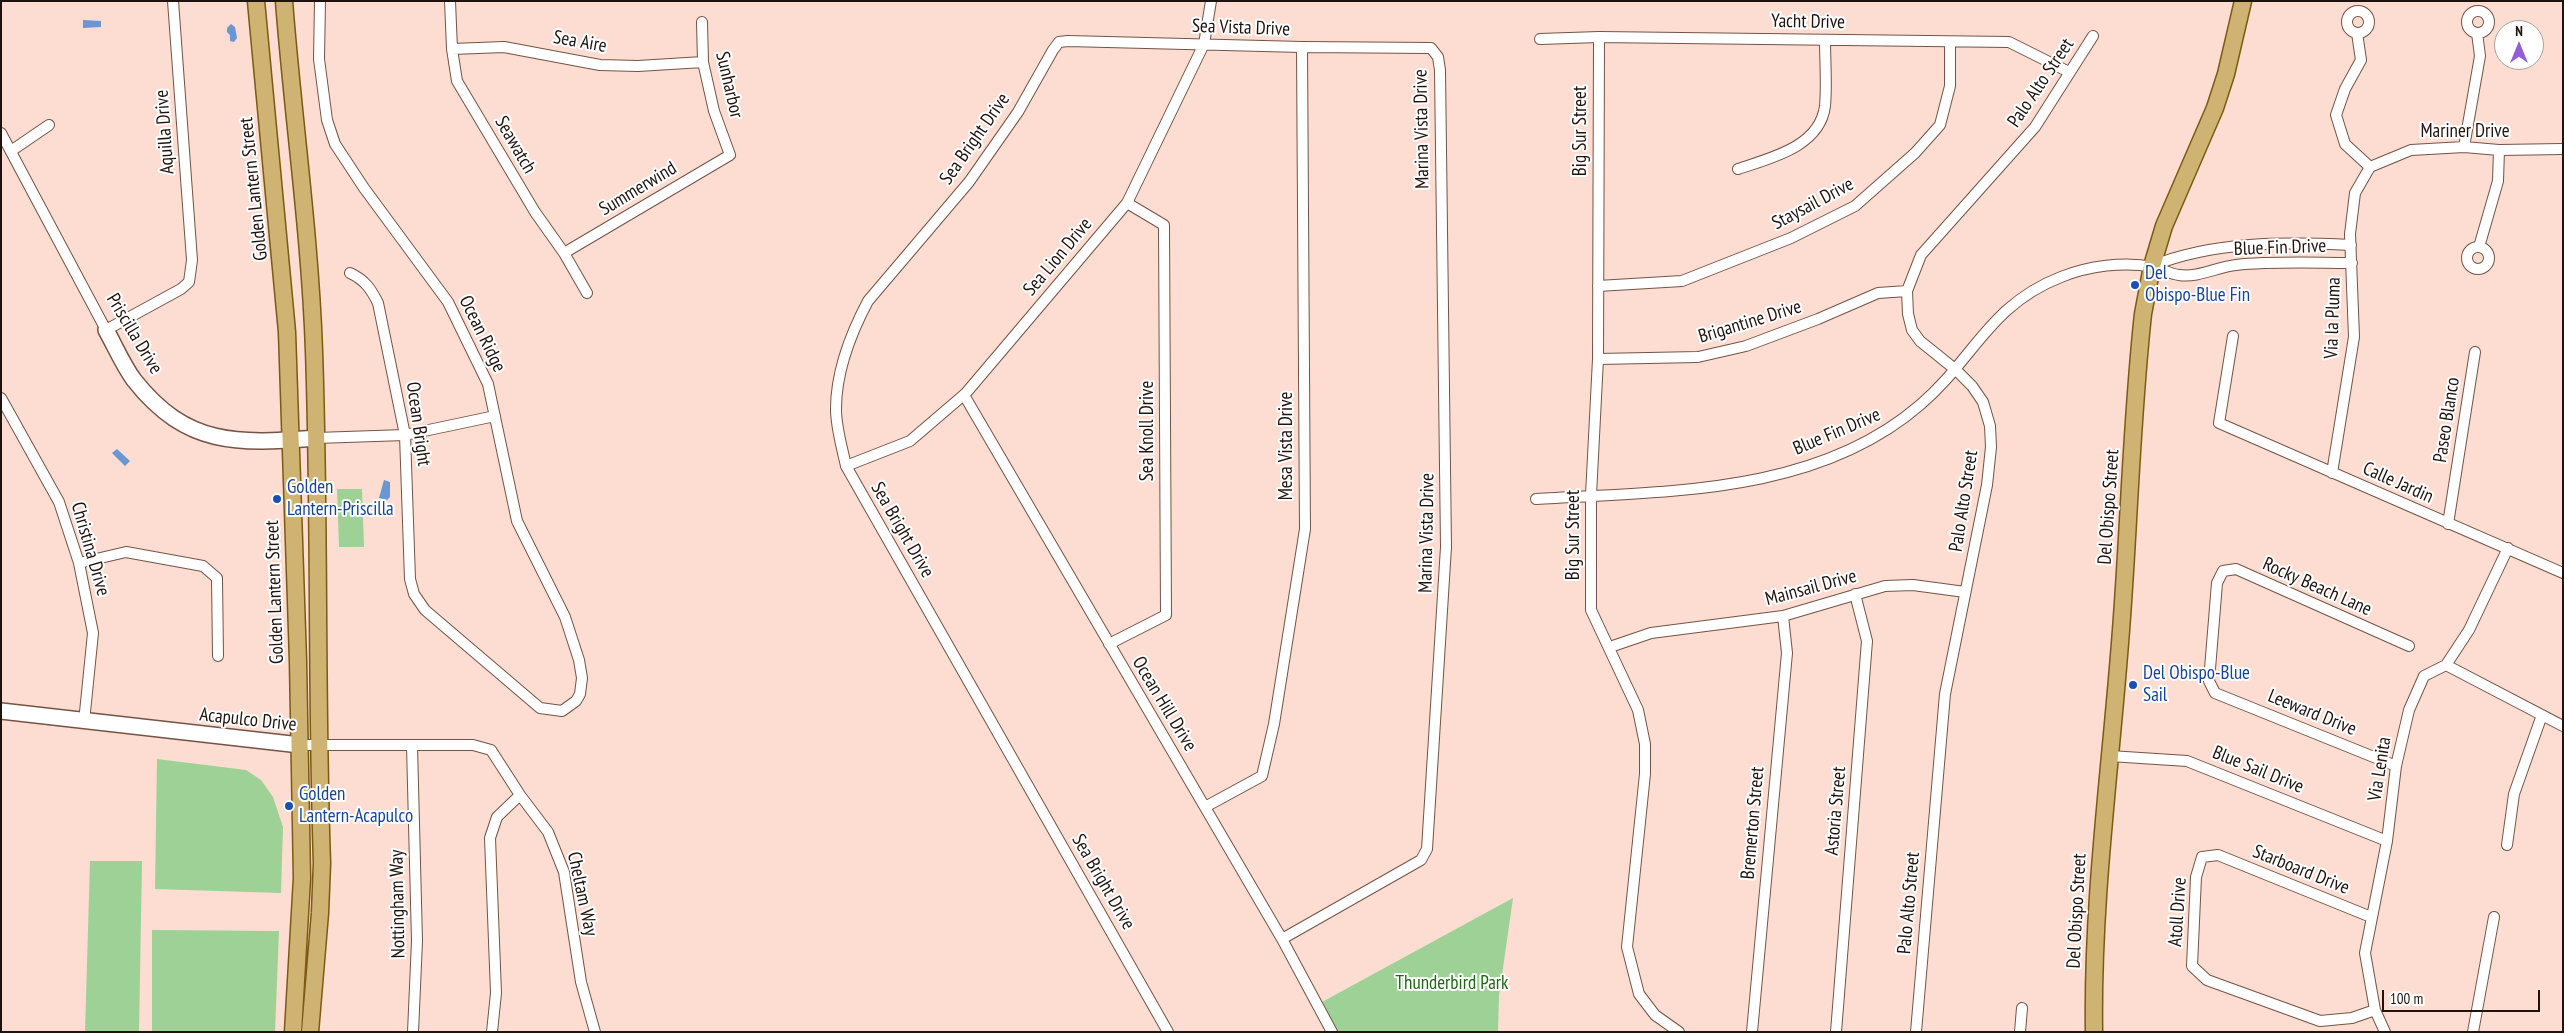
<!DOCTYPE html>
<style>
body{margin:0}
#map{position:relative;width:2564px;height:1033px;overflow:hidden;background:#fdddd1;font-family:"PT Sans Narrow",sans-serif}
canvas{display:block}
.frame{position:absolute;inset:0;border:2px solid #20130e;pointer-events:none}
.north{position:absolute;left:2494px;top:20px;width:50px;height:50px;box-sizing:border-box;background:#fff;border:1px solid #a6a19f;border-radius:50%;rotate:0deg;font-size:14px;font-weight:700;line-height:20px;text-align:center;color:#20130e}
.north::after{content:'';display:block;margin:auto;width:18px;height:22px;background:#935dd6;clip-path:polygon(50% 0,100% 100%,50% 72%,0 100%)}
.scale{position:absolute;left:2382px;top:990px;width:158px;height:22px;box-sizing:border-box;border:2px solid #20130e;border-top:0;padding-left:6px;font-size:15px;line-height:18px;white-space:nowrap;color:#20130e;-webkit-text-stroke:4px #fff;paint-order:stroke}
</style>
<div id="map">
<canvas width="2564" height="1033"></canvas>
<div class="frame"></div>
<div class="north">N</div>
<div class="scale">100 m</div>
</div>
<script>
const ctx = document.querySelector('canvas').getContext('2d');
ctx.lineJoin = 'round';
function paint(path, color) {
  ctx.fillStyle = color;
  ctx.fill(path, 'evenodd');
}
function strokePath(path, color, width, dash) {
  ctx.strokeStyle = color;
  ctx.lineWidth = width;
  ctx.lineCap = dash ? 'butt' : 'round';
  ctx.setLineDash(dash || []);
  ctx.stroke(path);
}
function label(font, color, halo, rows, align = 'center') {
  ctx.font = font + ' "PT Sans Narrow",sans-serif';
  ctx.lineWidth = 4;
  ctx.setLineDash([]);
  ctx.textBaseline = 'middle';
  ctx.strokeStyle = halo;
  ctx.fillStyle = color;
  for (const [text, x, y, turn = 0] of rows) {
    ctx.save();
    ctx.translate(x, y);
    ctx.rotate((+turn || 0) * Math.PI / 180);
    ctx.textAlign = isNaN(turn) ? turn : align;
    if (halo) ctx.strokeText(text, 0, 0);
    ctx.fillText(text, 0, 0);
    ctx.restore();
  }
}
const green = new Path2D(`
 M337,489H362L364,547H339Z
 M157,759L246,770L261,780L273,797L283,827L281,893L155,889Z
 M90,861H142L139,1032H85Z
 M1513,898L1499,996L1498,1032H1337L1322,1002Z
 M152,930L279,931L275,1032H152Z`);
const water = new Path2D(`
 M83,20L101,21V27L83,28Z
 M231,24L235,27L237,38L234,42L230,41V35L227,32V28Z
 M117,449L130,461L125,466L112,453Z
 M384,480L390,482V497L387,500L379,498Z`);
const street = new Path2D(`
 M320,1L319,59L327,120L335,144L364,188L448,302L488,384L517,521L565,617L579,660L582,678L580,694L576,701L562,711L540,708L425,610L414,594L410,579L405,435L378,303C371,289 365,280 350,273
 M450,1L452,49L457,81L535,212L564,253L587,293
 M2347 22a11 11 0 1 1 22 0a11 11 0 1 1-22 0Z
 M2467 22a11 11 0 1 1 22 0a11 11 0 1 1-22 0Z
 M2357,33L2361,60L2345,89L2336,115L2345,144L2370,167
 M1599,37L1598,359L1591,495V610L1638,710L1645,744V774L1627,947L1639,994L1655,1015L1679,1032
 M1540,39L1599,37L2009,42L2069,72
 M452,49L504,47L600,65L638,66L703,62
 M1,133L106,330L181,289L189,282L192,260L173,1
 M2464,147L2480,56L2477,33
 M11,151L49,125
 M2370,167L2411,150L2464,147L2499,150L2563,149
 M1738,169C1770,158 1820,147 1825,106C1827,85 1825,61 1825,40
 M2467 258a11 11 0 1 1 22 0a11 11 0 1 1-22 0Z
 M2479,247L2498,181L2499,150
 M564,253L730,155L714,111L703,62L702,22
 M2152,266C2213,241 2285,242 2351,245
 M1598,286L1682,281L1791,238L1855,206L1915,153L1940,125L1950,86V42
 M2233,336L2219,423L2563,573
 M1598,359L1698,357L1746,346L1818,319L1878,293L1907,291
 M964,395L1282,939L1332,1032
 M1,398L59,502L79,563L93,633L84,722
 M316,438L405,435L495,416
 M846,466L910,441L966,393L1127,203L1204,44L1211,1
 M2332,473L2354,337L2350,234L2355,193L2370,167
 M1536,499C1666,491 1816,495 1920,405C1974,359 1989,305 2061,277C2088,266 2124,261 2153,267C2162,269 2170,274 2179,275C2198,278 2217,267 2236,265C2274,261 2314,263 2352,263
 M2448,524L2475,352
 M79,563L126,552L203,566L217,578L218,656
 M1109,644L1166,615L1164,225L1127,203
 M1610,647L1651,633L1783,616L1885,586L1913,585L1965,592
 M2446,665L2563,726
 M300,745H473L491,750L520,795L548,832L564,872L581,982L595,1032
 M412,746L417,941L413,1032
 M2110,756L2187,761L2387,841
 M2396,766L2215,693L2209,681L2217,583L2223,571L2236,569L2409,646
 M1205,807L1262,776L1274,724L1305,529L1302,47
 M2507,845L2514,794L2542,715
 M2371,917L2218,855L2202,857L2196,877L2192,966L2207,980L2320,1021L2352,1018L2375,1010
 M492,1032L496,993L490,838L497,817L520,795
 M1168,1032L846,466C842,447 836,428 836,409C836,372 851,333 868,301L969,182L1018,112L1053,50L1059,42L1068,41L1302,47L1431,48L1438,57L1440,70L1446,547L1427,849L1421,860L1282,939
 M1752,1032L1787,653L1783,616
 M1836,1032L1867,641L1855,594
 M1916,1032L1945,694L1987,485L1991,447L1990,426L1983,402L1972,386L1956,370L1920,341L1912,330L1908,314L1907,291L1921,255L2035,127L2093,36
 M2020,1032L2022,1008
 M2385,1032L2375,1010L2365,953L2387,841L2396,766L2409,710L2424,676L2446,665L2469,630L2508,548
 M2473,1032L2494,917`);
const secondary = new Path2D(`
 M106,330C115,346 123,365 134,380C187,447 238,444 316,438
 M1,711L300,745`);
const primary = new Path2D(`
 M256,1L287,332L298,661L302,878L293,1032
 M284,1C293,118 310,234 314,351C320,522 316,693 322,863L320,913L310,1032
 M2094,1032C2092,901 2110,773 2120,643C2129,533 2131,423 2143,314L2152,266L2164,226L2215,108L2226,74L2243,1`);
const markers = [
 [2135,285,5,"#1a4fb4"],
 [277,499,5,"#1a4fb4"],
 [2133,685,5,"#1a4fb4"],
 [289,806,5,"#1a4fb4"]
];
const streetNames = [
 ["Yacht Drive",1808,22,1],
 ["Sea Vista Drive",1241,28,2],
 ["Sea Aire",580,42,10],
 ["Palo Alto Street",2041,83,-56],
 ["Sunharbor",729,85,77],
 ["Marina Vista Drive",1422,129,-91],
 ["Big Sur Street",1581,131,-90],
 ["Aquilla Drive",165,132,-94],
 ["Mariner Drive",2465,132],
 ["Sea Bright Drive",975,139,-55],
 ["Seawatch",515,145,60],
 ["Golden Lantern Street",254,189,-96],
 ["Summerwind",638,189,-31],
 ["Staysail Drive",1813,204,-28],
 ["Blue Fin Drive",2280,248,-2],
 ["Sea Lion Drive",1058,257,-50],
 ["Via la Pluma",2333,318,-88],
 ["Brigantine Drive",1750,322,-17],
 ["Priscilla Drive",134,334,59],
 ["Ocean Ridge",482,334,64],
 ["Paseo Blanco",2447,420,-81],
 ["Ocean Bright",418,424,82],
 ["Sea Knoll Drive",1148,431,-90],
 ["Blue Fin Drive",1837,432,-23],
 ["Mesa Vista Drive",1287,446,-90],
 ["Calle Jardin",2398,483,24],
 ["Palo Alto Street",1964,501,-81],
 ["Del Obispo Street",2109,507,-86],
 ["Sea Bright Drive",902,530,60],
 ["Marina Vista Drive",1427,533,-89],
 ["Big Sur Street",1574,535,-90],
 ["Christina Drive",90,549,74],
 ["Rocky Beach Lane",2317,587,24],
 ["Mainsail Drive",1811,588,-15],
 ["Golden Lantern Street",275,592,-92],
 ["Ocean Hill Drive",1164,704,59],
 ["Leeward Drive",2312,713,22],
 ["Acapulco Drive",248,720,6],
 ["Via Lenita",2380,769,-81],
 ["Blue Sail Drive",2258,770,22],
 ["Astoria Street",1836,811,-85],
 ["Bremerton Street",1753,823,-85],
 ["Starboard Drive",2301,870,22],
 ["Sea Bright Drive",1103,882,60],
 ["Cheltam Way",582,894,78],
 ["Palo Alto Street",1909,903,-85],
 ["Nottingham Way",398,904,-91],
 ["Del Obispo Street",2077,911,-87],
 ["Atoll Drive",2178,912,-86]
];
const transitNames = [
 ["Del",2145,274],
 ["Obispo-Blue Fin",2145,296],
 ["Golden",287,488],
 ["Lantern-Priscilla",287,510],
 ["Del Obispo-Blue",2143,674],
 ["Sail",2143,696],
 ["Golden",299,795],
 ["Lantern-Acapulco",299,817]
];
const parkNames = [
 ["Thunderbird Park",1452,984]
];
paint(green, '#9dd195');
paint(water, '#6897d4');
strokePath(street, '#755346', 12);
strokePath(secondary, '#755346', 18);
strokePath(primary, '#7c5a13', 19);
strokePath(street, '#fff', 10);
strokePath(secondary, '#fff', 15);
strokePath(primary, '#ceb373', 16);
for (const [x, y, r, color] of markers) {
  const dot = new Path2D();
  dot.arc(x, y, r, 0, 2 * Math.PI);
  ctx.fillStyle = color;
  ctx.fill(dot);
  strokePath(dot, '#fff', 2);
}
label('19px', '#20130e', '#fff', streetNames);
label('19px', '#164399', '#fff', transitNames, 'left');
label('19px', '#1f6613', '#fff', parkNames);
</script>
